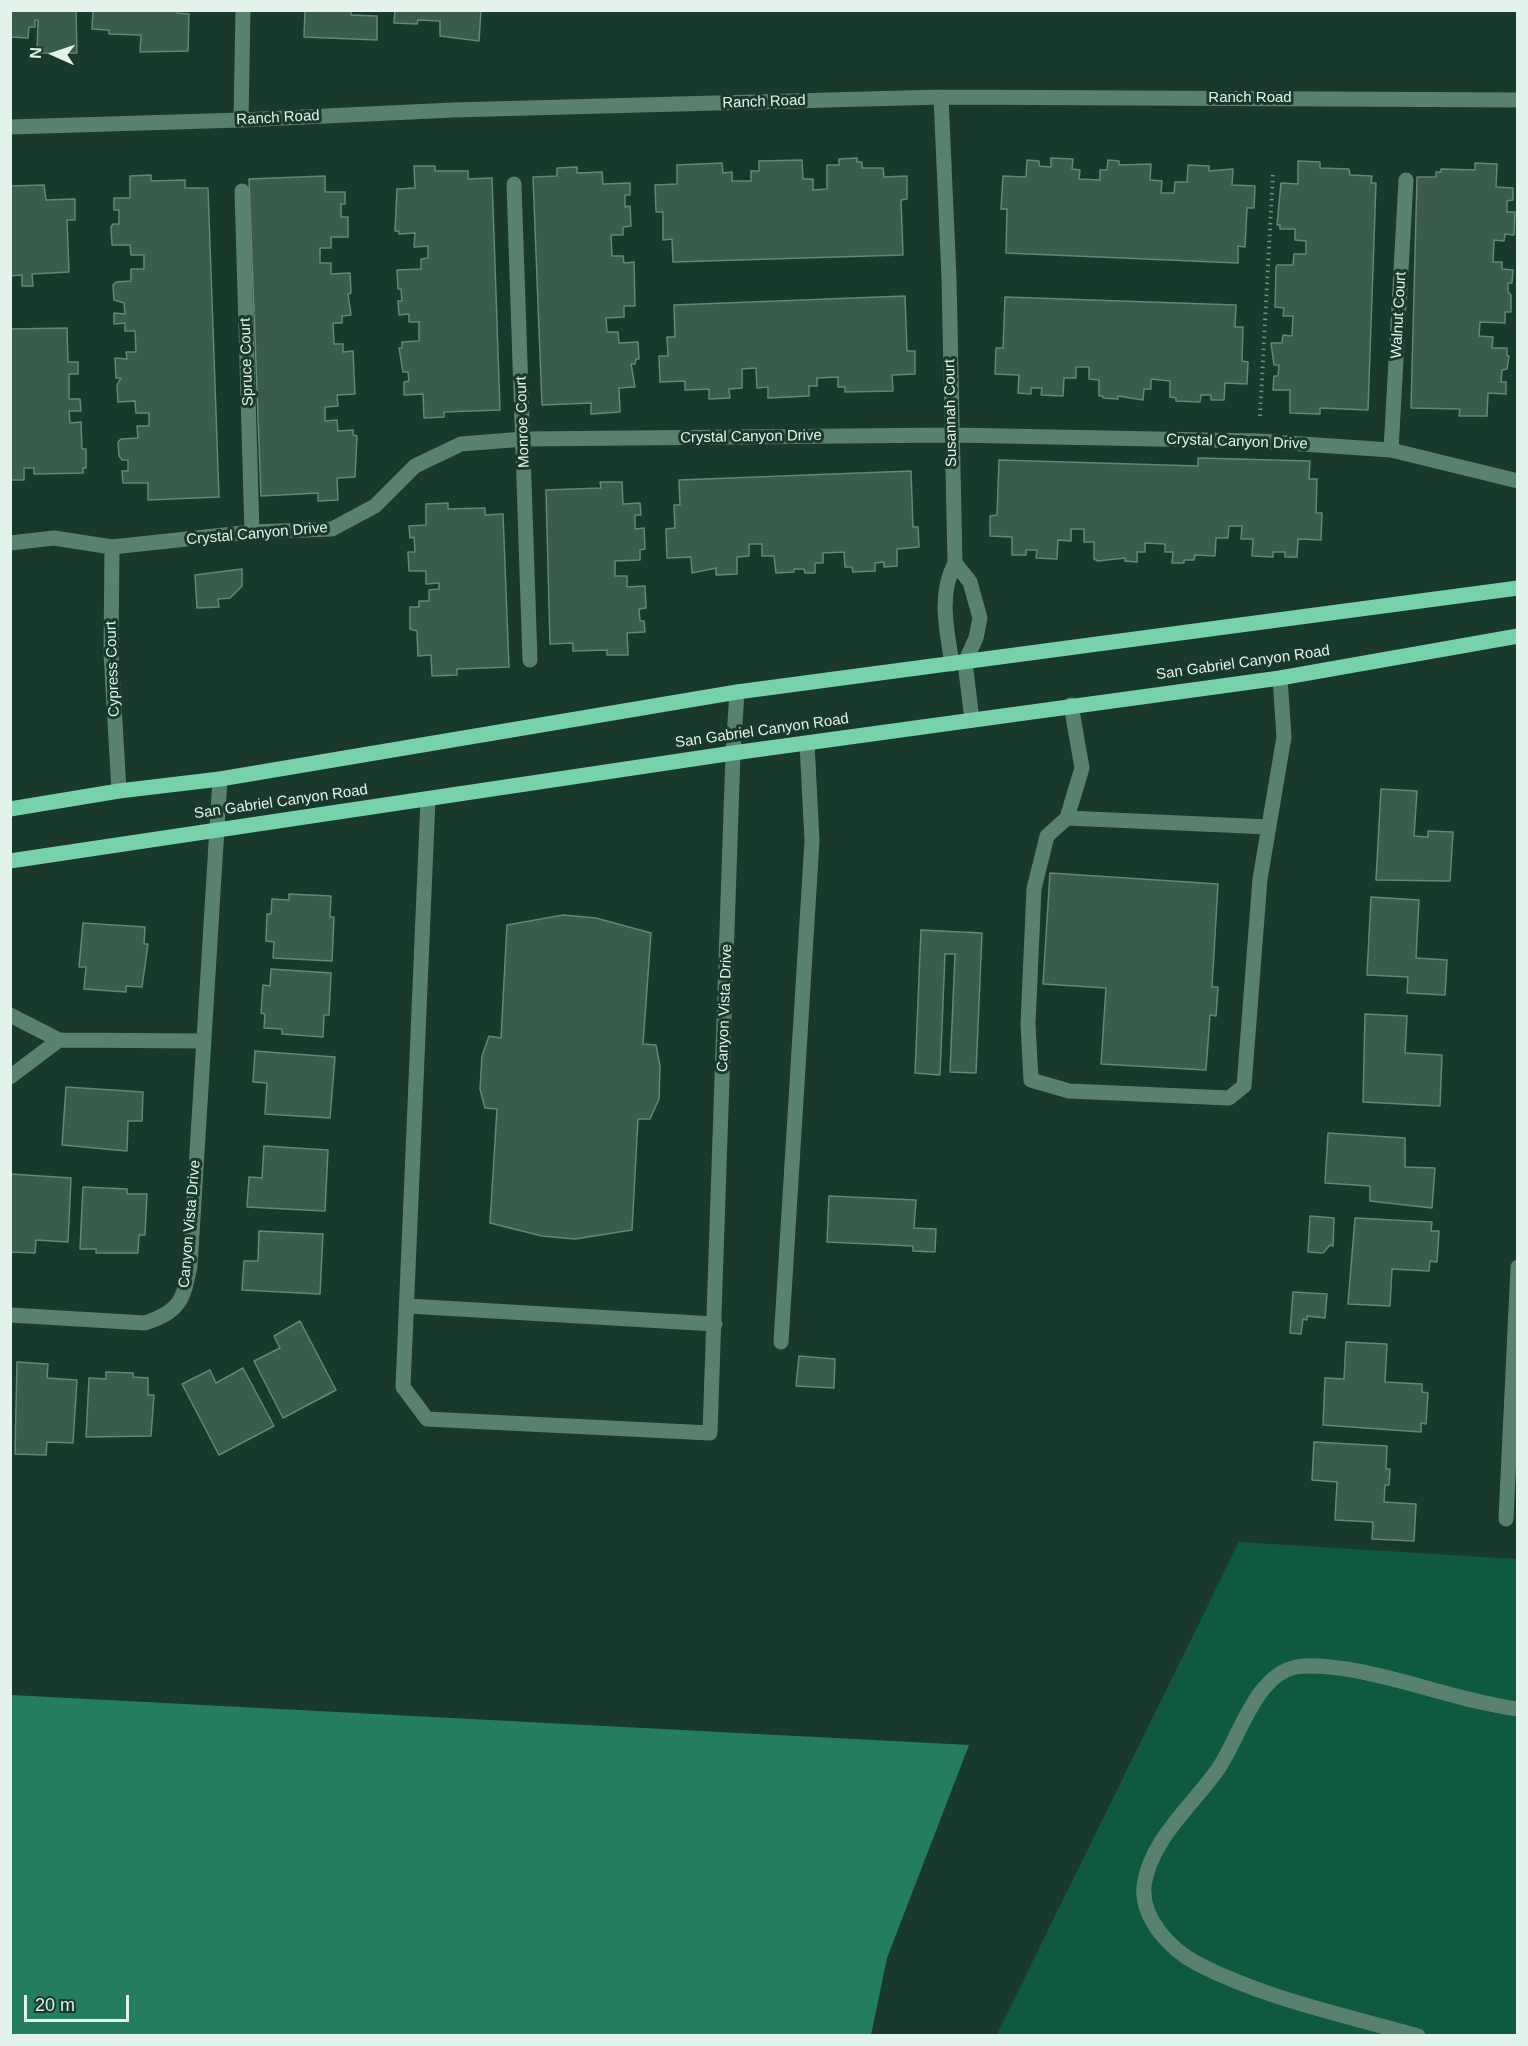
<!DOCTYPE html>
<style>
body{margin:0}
#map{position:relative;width:1528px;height:2046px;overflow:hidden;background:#19392c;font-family:Helvetica,sans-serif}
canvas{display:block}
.frame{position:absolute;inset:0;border:12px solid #e1f3ea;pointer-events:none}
.north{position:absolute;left:24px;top:24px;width:60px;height:60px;-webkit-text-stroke:4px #19392c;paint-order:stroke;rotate:273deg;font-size:16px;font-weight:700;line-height:24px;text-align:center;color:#e1f3ea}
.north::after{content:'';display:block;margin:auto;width:21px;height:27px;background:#e1f3ea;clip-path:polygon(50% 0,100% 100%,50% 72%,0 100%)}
.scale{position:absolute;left:24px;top:1995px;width:105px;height:27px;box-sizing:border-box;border:3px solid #e1f3ea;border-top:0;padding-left:8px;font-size:18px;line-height:21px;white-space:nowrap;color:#e1f3ea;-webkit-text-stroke:4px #19392c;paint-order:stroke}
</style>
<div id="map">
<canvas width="1528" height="2046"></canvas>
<div class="frame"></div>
<div class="north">N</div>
<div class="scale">20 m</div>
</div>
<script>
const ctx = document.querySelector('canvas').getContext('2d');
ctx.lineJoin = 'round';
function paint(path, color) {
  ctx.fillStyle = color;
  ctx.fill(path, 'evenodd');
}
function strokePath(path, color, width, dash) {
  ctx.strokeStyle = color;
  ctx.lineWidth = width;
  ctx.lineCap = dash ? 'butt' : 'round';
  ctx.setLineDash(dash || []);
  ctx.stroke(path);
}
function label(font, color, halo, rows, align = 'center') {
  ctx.font = font + ' Helvetica,sans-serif';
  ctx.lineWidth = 6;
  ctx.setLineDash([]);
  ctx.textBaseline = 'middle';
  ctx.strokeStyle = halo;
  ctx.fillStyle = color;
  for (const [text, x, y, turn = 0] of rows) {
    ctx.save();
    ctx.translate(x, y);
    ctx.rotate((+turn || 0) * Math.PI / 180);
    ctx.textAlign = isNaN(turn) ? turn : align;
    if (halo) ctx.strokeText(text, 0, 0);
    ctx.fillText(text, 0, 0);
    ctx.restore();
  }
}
const green = new Path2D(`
 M1239,1542L1517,1559V2035L996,2036Z`);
const water = new Path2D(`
 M10,1695H11L969,1745L887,1958L871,2035H11Z`);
const building = new Path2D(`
 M10,10H76L77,53H37L38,20H35V27H29L28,38L10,37Z
 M93,10H177V13L189,14L188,51L140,52L141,35L109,34V30L92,29Z
 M305,10H351V15L377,16V40L304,37Z
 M395,10H481L479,41L440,36V21L418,20L417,24L394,23Z
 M857,158V162H862V168H883L884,177L907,176V199L901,200L903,255L673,262L672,239L663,240V212H656L655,185L677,184V165L722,163L723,173L732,172V181H751V171H759V161L802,160L803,179H813V190L827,189V165H839V159Z
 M1051,158L1073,159L1072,169L1080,170L1079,179L1100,180V170H1107L1108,160L1119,161V165L1151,164L1150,180L1162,181L1161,193H1174L1175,182H1187L1188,165L1209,166V171L1233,169L1232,185L1255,186L1254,208H1247L1245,247L1238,246V263L1006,253L1007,209H1001L1003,176L1026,177L1027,160L1039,161V166L1051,167Z
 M1298,161L1320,162V168L1349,169L1350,175L1372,176L1371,183H1376L1368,410L1320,408V414L1290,413V390H1273L1274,376H1278L1279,365H1274L1271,343H1282L1283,335L1292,336L1293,316H1283L1284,308L1275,307L1276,268L1277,265H1293L1294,254H1306V241L1295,240V229H1280V225H1277L1281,183L1298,184Z
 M1475,163L1497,164L1496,187L1513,188V200L1507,201V212H1515L1514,235L1505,234L1504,241L1494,240L1493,262H1502V269L1513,270L1512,283H1508V292L1511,295V312H1505V323L1480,322L1479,336L1493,337L1492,348H1507V356H1509L1507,369L1502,370L1501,382H1506V394L1488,393L1487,416H1459L1460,409L1411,408L1417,177H1436V172H1441V169L1475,170Z
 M414,166H435V171H468V179L492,178L500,410L444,412V417L424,418L423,394L404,395V382L409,381L408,372H403L399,348H402V342L419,341V322H409V314L399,315L398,301H402L401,289H398L397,270L421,269V259L428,258V246L414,247L415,233L399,234V231H395L397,189L415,188Z
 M577,167V173L602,172L603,184L630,183V195H625V207L630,206L631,226L623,227V235H611L612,256H623L624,263L634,262L635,306H624V317L606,318L607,332H618L619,343L638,342L639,359H636L635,364H631L635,387L619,388L620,412L591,414V403L542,405L533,177L557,176V168Z
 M151,175V181L185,180V188H208L219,497L148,500V483H123L122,471H128V460H122L119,456L118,442L121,439L138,438L137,426H149V413H136L135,401L118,402L117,385L121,378H116L115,358L127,359L126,352H136L135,331H125V323L114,324V313L125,314L124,303L114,300L113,285L116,282L131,281V269H144V255H131L130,245H112L111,227L113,224H119V210H114V198H130V176Z
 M325,176V192H345V204H341V217H348V237H331V248H320V263H331V274L350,273L351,293L348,294L351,315L342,316V323H333L334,344H343V352L353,351L355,394L337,395L338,406L325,407V421L337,420L338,431L353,430V435L357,436L355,477L337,478L338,500L318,501V493L261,496L249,179Z
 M44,185L46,200L75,199V220H67L69,272L32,274L33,286H22V275L10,276V186Z
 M905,296L907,351H915V374L892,375L893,391L845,392V387H838V377L817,378V386H809V396L768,398V387L757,388L756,368L742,369V388L729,389L730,398L709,399V389L685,390V381L660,382L659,356H668L667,337H675L674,305Z
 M1005,297L1236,305L1235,327H1243L1242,361L1248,362L1247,384L1225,383L1224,400H1211V395H1201L1200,402L1176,401V398L1170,397V381L1151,379V389H1144L1143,400L1118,396V399L1103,398V396H1099V380L1089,379V367H1076V378H1064L1063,396L1041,395L1042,388H1031V394L1018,393L1019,375L995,374L996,348H1003Z
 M67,328L68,362H78V374H69V399H80L81,411H69L70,423L81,422L82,449H86V468H83V473L34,474V468H24V480H10V329Z
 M1198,458L1310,461L1309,479H1317L1316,513H1322L1321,540L1298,539L1297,557H1285V552H1273V557L1252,556L1253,539H1241L1242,526H1229L1228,538H1216L1215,556L1195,555L1194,560H1184V563H1172L1173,552H1165V544L1145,543V552H1137V562L1125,561V558L1098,561L1094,559V542H1084V529H1071V541L1058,540L1057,559L1036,558L1037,550H1026V555H1012V537L990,536V516L997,515L999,460L1198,466Z
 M911,471L913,527H918L919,547L897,549V566L884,567V562L875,563V571L853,572L852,567H845L844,552L823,553V563H815V573H805L804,569H794V572L776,573L774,556H762V544H749V556L737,557V574L716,575V568L692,573L691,557L667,558L666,529L675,528L674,505H680L679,480Z
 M600,482H622L623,504L640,503L641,515H635V529L644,528L645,549L640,550V560L615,561V576H627V587L645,586L646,608L639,609L640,621H644L645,632L627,633L628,655H607V650L573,651V643L550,644L546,490L601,488Z
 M448,503V509L485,508V515L503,514L509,667L457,669V675L432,676L431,655L418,656L417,631L410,629V607H419V601H429V590L439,589V583L426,584V571H409L408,552H415L414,537L410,538L409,526L426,525V504Z
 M242,569V586L230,598L218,599L219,607L197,608L195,575Z
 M1381,789L1417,791L1414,836L1428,837V831L1453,832L1450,881L1376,880Z
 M1050,873L1218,884L1212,987H1218L1216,1016L1210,1015L1206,1070L1101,1064L1106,988L1043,984Z
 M289,894L331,896L330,917H334L332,961L273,958L274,942L266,941L267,914H271L272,899L289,900Z
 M1371,897L1419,900L1416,958L1447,960L1445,995L1407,993L1408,977L1367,975Z
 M563,915L596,918L651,933L643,1044L656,1045L660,1066L659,1099L650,1119H638L632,1230L575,1239L542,1236L490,1223L497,1109L485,1108L480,1089L482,1056L489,1036L501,1038L507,925Z
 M83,923L145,927L144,944H148L142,987L126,986V992L84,989L86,967H79Z
 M921,930L982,933L976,1073L950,1072L955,954H945L940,1075L915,1073Z
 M271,969L331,973L329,1015H324L323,1037L282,1034V1029L264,1028L265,1014L261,1013L263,985L270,986Z
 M1365,1014L1407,1016L1405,1053L1442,1055L1440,1106L1363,1102Z
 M255,1051L335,1057L330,1118L265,1114L267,1083L253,1082Z
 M66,1087L143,1092L142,1121H128L127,1151L62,1145Z
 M1328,1133L1405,1138V1167L1435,1168L1432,1208L1370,1201V1186L1325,1183Z
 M264,1146L328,1150L325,1211L247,1207L249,1177L262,1178Z
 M11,1174L71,1178L68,1242L36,1240L35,1253L10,1252Z
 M83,1187L127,1189V1194H147L145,1235H139L138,1253H96V1249H80Z
 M829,1196L916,1200L914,1228L936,1229L935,1252L913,1251V1246L827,1242Z
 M1310,1216L1334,1218L1333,1246L1330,1245L1323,1253L1308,1252Z
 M1355,1218L1432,1222L1431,1231H1439L1437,1262L1430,1261L1429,1271L1392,1269L1390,1306L1348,1304Z
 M259,1231L323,1234L320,1294L242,1290L244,1261H258Z
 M1293,1292L1327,1294L1325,1318L1307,1316V1320L1303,1319L1301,1334L1290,1333Z
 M300,1321L336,1390L283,1418L254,1361L280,1348L274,1336Z
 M1346,1342L1387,1344L1385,1382L1422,1384V1392L1428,1393L1426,1424L1421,1423V1432L1323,1425L1325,1378L1344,1379Z
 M799,1356L835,1359L834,1388L796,1386Z
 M17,1362L48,1364L47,1378L77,1380L73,1443L47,1442L46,1455L15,1454Z
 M243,1368L274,1426L219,1455L182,1384L210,1370L216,1383Z
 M106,1372L133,1373V1377L148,1378V1395H154L151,1436L86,1437L89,1378L106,1379Z
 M1314,1442L1387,1446L1386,1469H1390L1389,1485H1385L1384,1502L1416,1504L1414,1541L1372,1539L1373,1522L1335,1520L1337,1482L1312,1480Z`);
const path = new Path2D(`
 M1260,416L1273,173`);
const minor = new Path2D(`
 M941,97L949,278L955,563L970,582L980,618L976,638L965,662L972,720
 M241,120L243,10
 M10,127L241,120L453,110L941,97L1518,100
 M514,184L530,660
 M242,191L252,532
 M1391,450L1406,180
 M10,543L54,538L112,547L252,532L332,529L375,506L415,466L461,444L524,439L952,435L1258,441L1391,450L1518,481
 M112,547L111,653L119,791
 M952,664C947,630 938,595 955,563
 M1071,705L1082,768L1067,818L1047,836L1034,889L1028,1024L1031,1080L1069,1091L1229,1098L1244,1086L1260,879L1284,737L1280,678
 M428,799L403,1387L427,1419L710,1433L733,753L737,692
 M1067,818L1269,827
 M10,1015L59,1040L204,1041
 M10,1077L59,1040
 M408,1306L715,1324
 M10,1315L145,1323C180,1311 183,1301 190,1266L220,779
 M781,1342L812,841L807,743
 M1506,1519L1518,1267
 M1418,2036C1345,2015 1266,1999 1198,1964C1171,1950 1141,1919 1144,1886C1150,1840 1193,1805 1218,1769C1239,1739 1255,1675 1296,1667C1311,1664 1330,1667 1346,1669C1404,1678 1459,1701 1518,1709`);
const major = new Path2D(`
 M10,809L119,791L220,779L737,692L1518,588
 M10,861L733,753L1280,678L1518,636`);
const streetNames = [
 ["Ranch Road",1250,98],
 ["Ranch Road",764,102,-2],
 ["Ranch Road",278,118,-3],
 ["Walnut Court",1399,315,-87],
 ["Spruce Court",247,362,-92],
 ["Susannah Court",951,413,-91],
 ["Monroe Court",523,422,-92],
 ["Crystal Canyon Drive",751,437,-1],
 ["Crystal Canyon Drive",1237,442,2],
 ["Crystal Canyon Drive",257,534,-5],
 ["San Gabriel Canyon Road",1243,663,-8],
 ["Cypress Court",113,669,-92],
 ["San Gabriel Canyon Road",762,731,-8],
 ["San Gabriel Canyon Road",281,802,-8],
 ["Canyon Vista Drive",725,1008,-88],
 ["Canyon Vista Drive",190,1224,-85]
];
paint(green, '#0e5940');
paint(water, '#247e5e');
paint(building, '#3b5b4d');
strokePath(building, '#658777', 1.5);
strokePath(path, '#758f84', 4, [1.5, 4.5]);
strokePath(minor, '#58826f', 15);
strokePath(major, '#77d2ac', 15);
label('15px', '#e1f3ea', '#19392c', streetNames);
</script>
